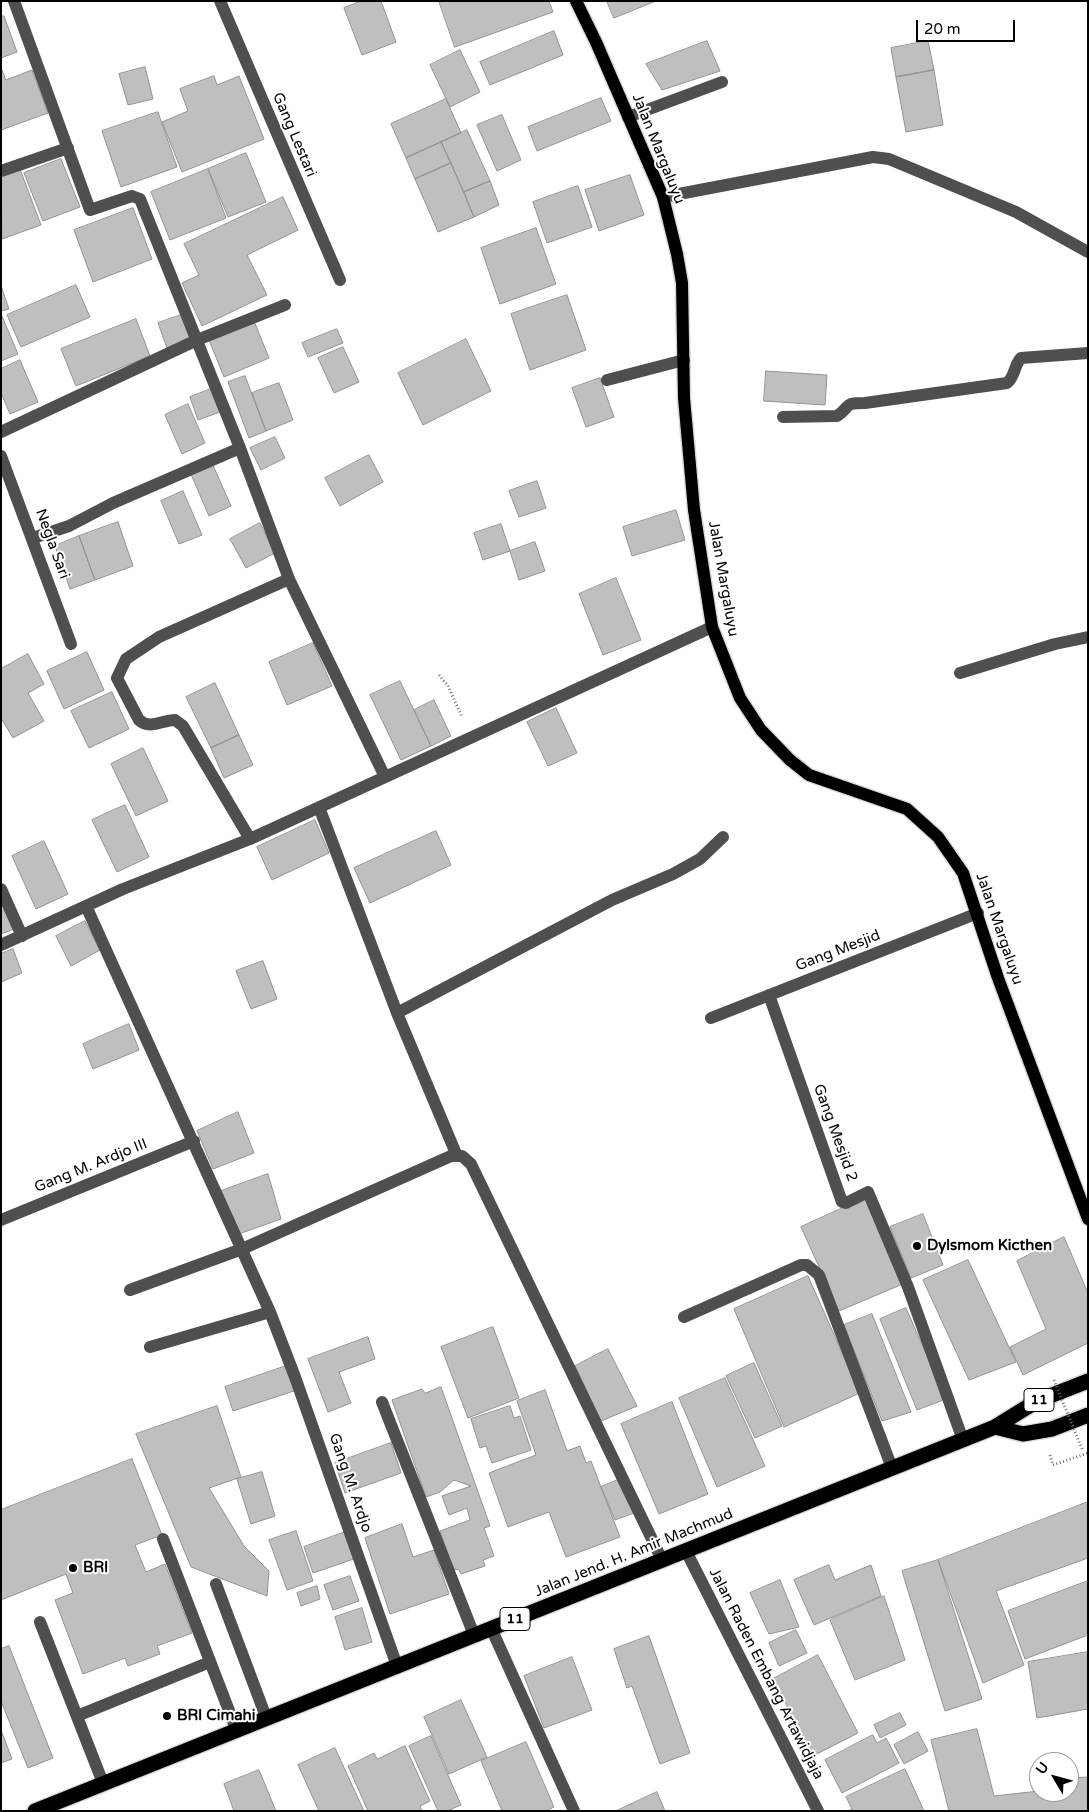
<!DOCTYPE html>
<style>
body{margin:0}
#map{position:relative;width:1089px;height:1812px;overflow:hidden;background:#fff;font-family:"Varela Round",sans-serif}
canvas{display:block}
.frame{position:absolute;inset:0;border:2px solid #000;pointer-events:none}
.north{position:absolute;left:1029px;top:1752px;width:50px;height:50px;box-sizing:border-box;background:#fff;border:1px solid #999;border-radius:50%;rotate:307deg;font-size:14px;font-weight:700;line-height:20px;text-align:center;color:#000}
.north::after{content:'';display:block;margin:auto;width:18px;height:22px;background:#000;clip-path:polygon(50% 0,100% 100%,50% 72%,0 100%)}
.scale{position:absolute;left:916px;top:20px;width:99px;height:22px;box-sizing:border-box;border:2px solid #000;border-top:0;padding-left:6px;font-size:15px;line-height:18px;white-space:nowrap;color:#000;-webkit-text-stroke:4px #fff;paint-order:stroke}
</style>
<div id="map">
<canvas width="1089" height="1812"></canvas>
<div class="frame"></div>
<div class="north">U</div>
<div class="scale">20 m</div>
</div>
<script>
const ctx = document.querySelector('canvas').getContext('2d');
ctx.lineJoin = 'round';
function paint(path, color) {
  ctx.fillStyle = color;
  ctx.fill(path, 'evenodd');
}
function strokePath(path, color, width, dash) {
  ctx.strokeStyle = color;
  ctx.lineWidth = width;
  ctx.lineCap = dash ? 'butt' : 'round';
  ctx.setLineDash(dash || []);
  ctx.stroke(path);
}
function label(font, color, halo, rows, align = 'center') {
  ctx.font = font + ' "Varela Round",sans-serif';
  ctx.lineWidth = 4;
  ctx.setLineDash([]);
  ctx.textBaseline = 'middle';
  ctx.strokeStyle = halo;
  ctx.fillStyle = color;
  for (const [text, x, y, turn = 0] of rows) {
    ctx.save();
    ctx.translate(x, y);
    ctx.rotate((+turn || 0) * Math.PI / 180);
    ctx.textAlign = isNaN(turn) ? turn : align;
    if (halo) ctx.strokeText(text, 0, 0);
    ctx.fillText(text, 0, 0);
    ctx.restore();
  }
}
const building = new Path2D(`
 M362,1H381L396,42L362,55L344,8Z
 M439,1H549L553,12L455,47Z
 M607,1H656L614,18Z
 M4,16L17,52L1,58V17Z
 M554,31L563,55L490,85L480,62Z
 M707,41L720,71L662,90L646,64Z
 M928,41L934,70L896,77L891,48Z
 M460,50L480,92L450,107L430,65Z
 M145,67L153,99L128,105L119,74Z
 M1,68L6,80L32,70L48,113L1,130Z
 M934,70L943,125L906,132L896,77Z
 M214,76L217,85L239,76L264,139L182,172L162,122L188,111L180,89Z
 M601,98L611,121L537,151L528,127Z
 M446,99L461,133L406,158L391,124Z
 M158,112L177,167L121,187L102,131Z
 M502,115L521,160L497,171L477,125Z
 M467,130L490,181L464,192L441,142Z
 M441,142L451,163L415,179L406,158Z
 M246,153L266,202L228,217L208,169Z
 M61,159L80,207L43,221L24,173Z
 M451,163L474,217L438,232L415,179Z
 M20,169L41,225L2,239L1,175Z
 M208,169L226,218L170,240L151,192Z
 M630,175L644,215L599,231L585,190Z
 M490,181L499,205L474,217L464,192Z
 M578,186L592,227L547,243L533,202Z
 M283,197L298,230L247,255L267,295L202,326L182,283L199,275L184,244Z
 M133,208L152,259L93,282L74,230Z
 M536,228L556,284L500,304L481,248Z
 M76,285L90,317L21,347L7,315Z
 M1,286L9,309L1,311Z
 M567,295L586,350L530,370L511,314Z
 M1,314L18,354L1,361Z
 M181,315L190,339L167,348L158,323Z
 M136,319L150,356L76,386L61,349Z
 M254,321L269,358L224,377L209,340Z
 M337,329L343,343L308,357L302,343Z
 M466,339L491,391L423,425L398,373Z
 M343,347L359,382L334,393L318,358Z
 M20,360L38,402L10,414L1,393V369Z
 M766,371L827,375L825,405L764,401Z
 M245,376L266,431L249,438L228,382Z
 M600,378L614,417L586,427L572,388Z
 M279,383L293,420L266,431L252,393Z
 M211,389L220,412L198,420L190,397Z
 M188,404L205,443L182,454L165,415Z
 M275,437L285,458L261,470L250,448Z
 M369,455L383,482L340,506L325,478Z
 M212,463L231,506L209,516L190,472Z
 M537,481L546,508L519,517L509,491Z
 M183,491L202,535L179,544L161,501Z
 M676,510L685,540L632,556L623,527Z
 M118,522L133,566L95,580L79,536Z
 M260,523L275,553L246,568L230,539Z
 M501,524L510,551L483,560L474,533Z
 M79,536L95,580L70,589L55,546Z
 M535,542L545,571L519,580L510,551Z
 M616,578L641,640L603,655L579,594Z
 M313,643L332,686L287,705L269,662Z
 M87,652L104,690L64,709L47,671Z
 M28,654L44,684L28,693L44,721L13,738L1,718V669Z
 M400,681L431,746L401,760L370,695Z
 M215,683L239,735L211,748L186,697Z
 M112,692L129,729L89,748L71,711Z
 M434,700L451,736L431,746L414,710Z
 M556,708L577,753L548,766L527,722Z
 M239,735L253,765L224,778L211,748Z
 M143,748L168,801L136,816L111,764Z
 M125,805L149,857L117,872L92,820Z
 M315,820L329,853L272,880L257,847Z
 M436,831L451,865L370,903L354,868Z
 M44,841L68,894L36,909L12,856Z
 M1,902L14,929L1,934Z
 M85,921L100,950L71,966L56,936Z
 M13,949L22,973L1,982V954Z
 M263,961L277,999L251,1009L236,971Z
 M129,1024L139,1050L93,1069L83,1044Z
 M238,1112L254,1153L213,1169L197,1131Z
 M268,1174L281,1219L236,1235L221,1191Z
 M865,1198L905,1283L839,1311L801,1227Z
 M923,1214L943,1265L911,1278L890,1227Z
 M1064,1237L1088,1293V1343L1023,1375L1010,1347L1046,1329L1017,1261Z
 M968,1260L1016,1362L969,1380L923,1280Z
 M808,1276L860,1393L784,1427L734,1309Z
 M906,1308L946,1399L917,1410L880,1319Z
 M872,1314L911,1412L882,1421L844,1325Z
 M493,1327L519,1398L468,1418L441,1347Z
 M368,1337L375,1359L339,1372L351,1403L328,1412L308,1359Z
 M608,1349L637,1406L601,1421L575,1366Z
 M754,1363L782,1426L755,1438L726,1376Z
 M289,1365L297,1390L233,1411L225,1387Z
 M725,1378L765,1466L717,1487L679,1398Z
 M441,1387L490,1526L484,1528L494,1556L483,1560L485,1566L461,1574L459,1570L453,1569L440,1531L470,1520L467,1508L449,1515L442,1496L471,1486L454,1480L440,1492L426,1497L392,1400L422,1389L425,1393Z
 M545,1390L567,1451L580,1446L586,1463L591,1461L620,1537L566,1557L549,1512L508,1527L489,1473L536,1455L517,1401Z
 M672,1402L708,1494L659,1514L621,1424Z
 M217,1406L241,1477L209,1488L244,1546L269,1571L267,1596L191,1567L136,1434Z
 M510,1406L514,1418L520,1416L531,1450L492,1463L486,1446L480,1448L471,1419Z
 M391,1443L401,1473L345,1493L335,1463Z
 M132,1459L162,1535L135,1545L146,1572L165,1564L192,1633L157,1646L160,1654L128,1666L125,1658L83,1674L55,1600L73,1593L66,1574L1,1600V1510Z
 M262,1472L275,1516L251,1524L237,1479Z
 M620,1479L634,1513L615,1520L601,1487Z
 M1088,1502V1558L996,1591L1024,1665L983,1683L938,1560Z
 M402,1524L413,1557L434,1550L449,1594L390,1614L365,1538Z
 M296,1531L313,1581L287,1590L269,1540Z
 M345,1532L354,1559L313,1573L304,1547Z
 M938,1560L982,1699L945,1711L902,1571Z
 M829,1565L835,1580L871,1565L881,1596L814,1625L794,1580Z
 M350,1576L359,1601L333,1610L324,1585Z
 M780,1580L799,1627L769,1634L750,1593Z
 M1088,1581V1635L1025,1659L1008,1611Z
 M317,1586L320,1599L301,1606L297,1593Z
 M884,1596L905,1660L855,1680L830,1620Z
 M362,1608L372,1642L345,1650L335,1617Z
 M796,1630L807,1653L779,1666L769,1643Z
 M649,1636L690,1753L660,1764L632,1686L627,1688L614,1649Z
 M9,1646L53,1758L28,1768L1,1701V1649Z
 M1088,1652V1709L1037,1718L1028,1662Z
 M818,1655L858,1733L813,1756L773,1679Z
 M572,1657L592,1710L544,1728L524,1676Z
 M461,1700L487,1757L449,1774L424,1717Z
 M900,1713L906,1725L880,1738L874,1725Z
 M977,1729L994,1796L1039,1791L1069,1792V1778L1088,1777V1811H949L931,1740Z
 M1,1730L12,1759L1,1763Z
 M918,1732L928,1751L904,1764L894,1745Z
 M873,1735L877,1743L886,1738L899,1763L842,1793L825,1760Z
 M431,1736L461,1805L447,1811H438L409,1746Z
 M526,1742L554,1807L546,1811H502L481,1761Z
 M405,1746L430,1801L420,1806L422,1811H368L348,1766L374,1753L377,1759Z
 M335,1748L364,1811H319L298,1765Z
 M905,1769L924,1811H848L852,1809L846,1797Z
 M259,1770L276,1811H234L224,1784Z
 M657,1792L665,1811H616Z`);
const path = new Path2D(`
 M439,675L448,686L462,717
 M1050,1455L1053,1465L1088,1453`);
const minor = new Path2D(`
 M14,1L90,210L132,196L140,199L240,448L289,579L385,777
 M220,1L340,280
 M628,117L722,82
 M1,171L68,148
 M663,197L873,157L889,159L1016,212L1088,252
 M607,380L684,360
 M783,417L837,416C852,406 842,403 865,403L1007,383C1015,377 1014,365 1021,358L1088,353
 M1,432L197,340L285,305
 M1,456L71,644
 M33,538L69,526L113,503L240,448
 M960,673L1055,644L1088,637
 M319,807L397,1013L457,1156
 M250,839L183,726L175,720C162,720 150,730 139,720L117,678L126,659L159,637L289,579
 M1,889L22,936
 M86,906L270,1312L295,1377L397,1666
 M1,945L123,889L250,839L712,627
 M769,995L842,1202L846,1203L868,1192L908,1287L963,1440
 M397,1013L612,900L673,874L700,859L723,837
 M711,1018L978,913
 M1,1220L194,1141
 M130,1290L242,1249L451,1156H462L471,1164L662,1560
 M684,1317L801,1265H807L819,1275L892,1468
 M150,1347L270,1312
 M382,1402L474,1635
 M163,1539L236,1729
 M686,1551L818,1811
 M216,1584L266,1717
 M40,1622L103,1783
 M491,1628L574,1811
 M77,1716L210,1662`);
const major = new Path2D(`
 M576,1L596,42L663,197L677,254L682,283L684,398L694,510L712,627L740,698L761,730L790,760L809,775L907,809L938,837L963,873L998,978L1088,1219`);
const highway = new Path2D(`
 M995,1427L1023,1434L1052,1429L1088,1415
 M35,1811L995,1427L1037,1401L1088,1381`);
const pathBridge = new Path2D(`
 M1054,1380L1082,1449`);
const markers = [
 [917,1246,5,"#000"],
 [73,1568,5,"#000"],
 [167,1716,5,"#000"]
];
const shields = [
 [1039,1400,30],
 [515,1619,30]
];
const shieldNames = [
 ["11",1039,1400],
 ["11",515,1619]
];
const streetNames = [
 ["Gang Lestari",294,135,67],
 ["Jalan Margaluyu",658,149,68],
 ["Negla Sari",52,544,70],
 ["Jalan Margaluyu",723,579,80],
 ["Jalan Margaluyu",999,929,71],
 ["Gang Mesjid",838,951,-21],
 ["Gang Mesjid 2",835,1133,70],
 ["Gang M. Ardjo III",91,1166,-22],
 ["Gang M. Ardjo",350,1483,71],
 ["Jalan Jend. H. Amir Machmud",634,1553,-22],
 ["Jalan Raden Embang Artawidjaja",766,1674,63]
];
const poiNames = [
 ["Dylsmom Kicthen",927,1246],
 ["BRI",83,1568],
 ["BRI Cimahi",177,1716]
];
paint(building, '#bfbfbf');
strokePath(building, '#939393', 1);
strokePath(major, '#dbdbdb', 15);
strokePath(highway, '#dbdbdb', 18);
strokePath(path, '#717171', 3, [1, 2.5]);
strokePath(minor, '#4f4f4f', 12);
strokePath(major, '#000', 12);
strokePath(highway, '#000', 15);
strokePath(pathBridge, '#717171', 3, [1, 2.5]);
for (const [x, y, r, color] of markers) {
  const dot = new Path2D();
  dot.arc(x, y, r, 0, 2 * Math.PI);
  ctx.fillStyle = color;
  ctx.fill(dot);
  strokePath(dot, '#fff', 2);
}
for (const [x, y, w] of shields) {
  const box = new Path2D();
  box.roundRect(x - w / 2, y - 11.5, w, 23, 4);
  ctx.fillStyle = '#fff';
  ctx.fill(box);
  strokePath(box, '#000', 1);
}
label('bold 14px', '#000', null, shieldNames);
label('15px', '#000', '#fff', streetNames);
label('bold 15px', '#000', '#fff', poiNames, 'left');
</script>
